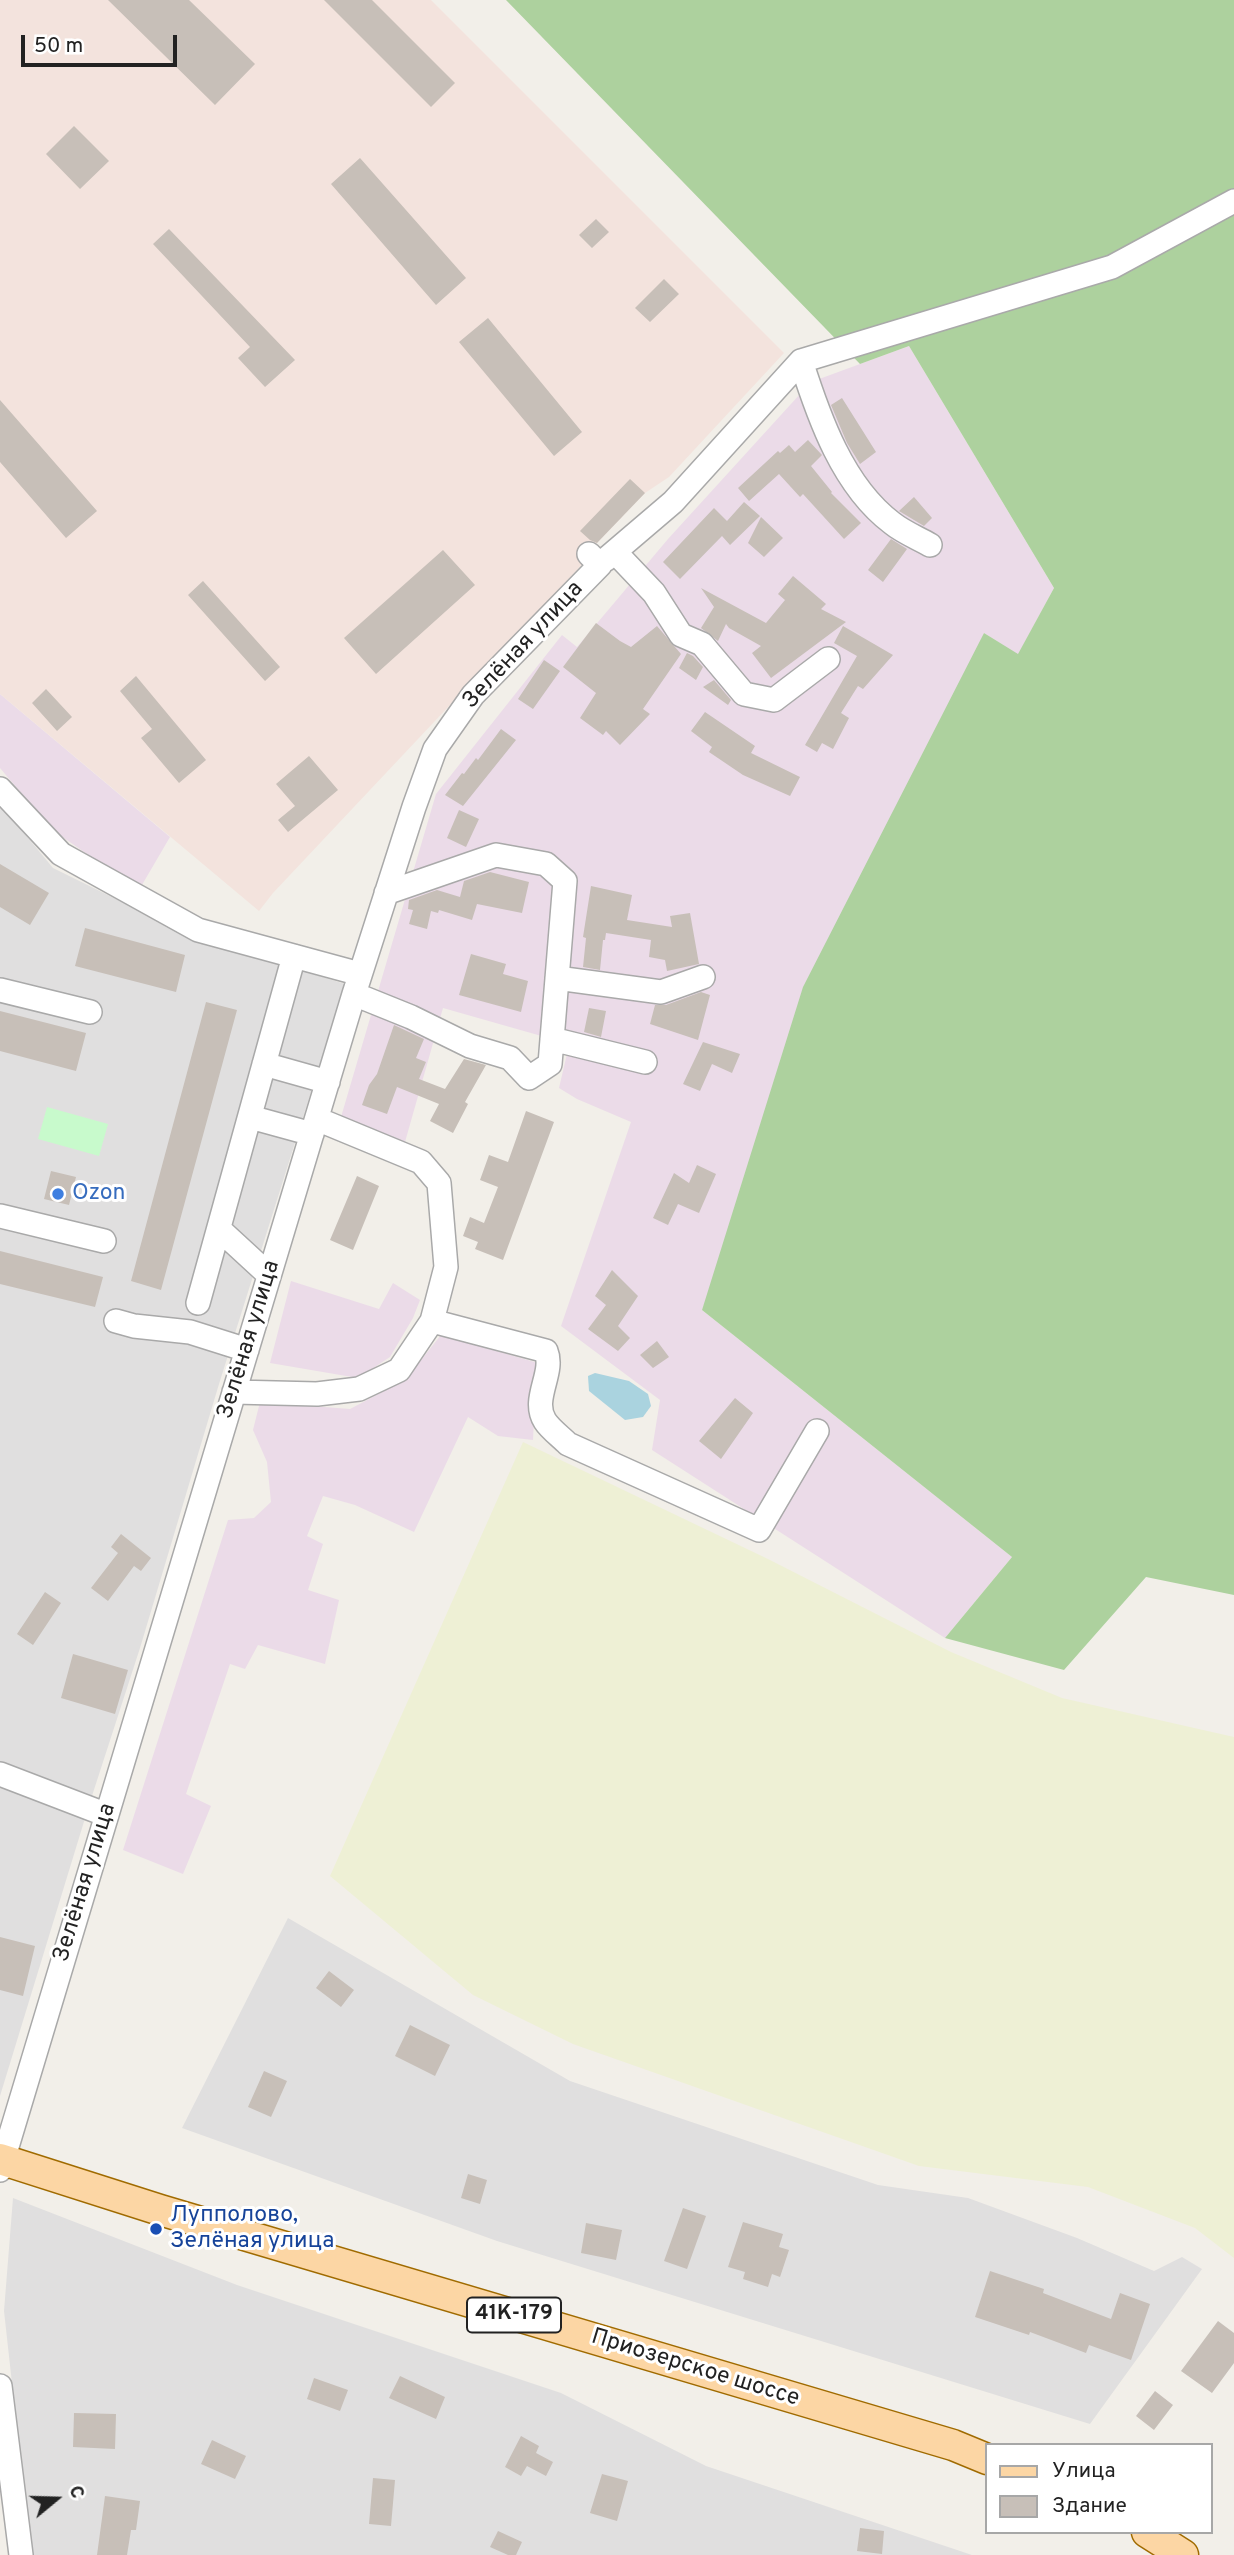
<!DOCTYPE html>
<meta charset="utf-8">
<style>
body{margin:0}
#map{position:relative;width:1234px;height:2555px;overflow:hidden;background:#f2efe9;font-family:Overpass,sans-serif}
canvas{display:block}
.legend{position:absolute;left:985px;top:2443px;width:228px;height:91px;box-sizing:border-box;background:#fff;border:2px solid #a7a7a7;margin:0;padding:9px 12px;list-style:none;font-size:21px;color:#222}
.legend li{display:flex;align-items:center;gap:14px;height:35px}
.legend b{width:35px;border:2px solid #a7a7a7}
.north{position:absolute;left:21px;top:2464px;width:70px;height:70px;-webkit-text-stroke:5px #fff;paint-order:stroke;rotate:71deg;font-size:19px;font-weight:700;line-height:28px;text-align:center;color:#222}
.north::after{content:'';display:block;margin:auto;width:24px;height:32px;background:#222;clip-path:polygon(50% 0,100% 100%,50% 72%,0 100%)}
.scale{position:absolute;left:21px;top:35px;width:156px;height:32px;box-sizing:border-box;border:4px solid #222;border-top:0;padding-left:9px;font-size:21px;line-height:24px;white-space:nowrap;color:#222;-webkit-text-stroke:5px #fff;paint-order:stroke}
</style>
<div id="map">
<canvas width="1234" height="2555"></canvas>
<ul class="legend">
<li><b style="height:9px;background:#fcd6a4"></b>Улица</li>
<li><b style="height:19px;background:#c7bfb8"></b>Здание</li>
</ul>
<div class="north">С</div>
<div class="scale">50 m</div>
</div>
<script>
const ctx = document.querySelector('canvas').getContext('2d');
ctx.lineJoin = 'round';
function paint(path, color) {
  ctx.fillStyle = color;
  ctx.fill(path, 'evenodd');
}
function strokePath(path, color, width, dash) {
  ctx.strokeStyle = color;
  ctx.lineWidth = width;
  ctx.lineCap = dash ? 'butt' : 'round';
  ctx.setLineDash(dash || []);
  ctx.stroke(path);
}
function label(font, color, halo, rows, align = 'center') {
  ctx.font = font + ' Overpass,sans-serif';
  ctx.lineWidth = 6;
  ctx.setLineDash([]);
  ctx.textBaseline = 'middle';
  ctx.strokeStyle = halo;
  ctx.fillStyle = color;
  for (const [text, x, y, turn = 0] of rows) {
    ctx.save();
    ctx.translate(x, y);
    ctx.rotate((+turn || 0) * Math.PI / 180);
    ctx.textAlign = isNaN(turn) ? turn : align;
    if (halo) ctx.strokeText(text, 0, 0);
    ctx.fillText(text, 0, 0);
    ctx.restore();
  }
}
const residential = new Path2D(`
 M0,804L53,868L191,936L345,984L219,1384L140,1648L90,1802L0,2096Z
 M288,1918L570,2081L878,2185L968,2198L1077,2238L1154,2271L1182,2257L1202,2269L1090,2424L497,2241L182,2128Z
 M13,2198L237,2285L561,2393L706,2466L972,2555H31L4,2311Z`);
const industrial = new Path2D(`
 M909,346L1054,588L1018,655L984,633L702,1310L1012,1557L945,1638L652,1450L660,1400L561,1326L631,1122L577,1099L559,1088L567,1054L552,1039L443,1008L405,1142L341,1117L436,794L562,635L577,647L668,539L811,382Z
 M0,694L170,837L139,890L51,829L0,768Z
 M291,1281L379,1309L393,1283L420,1300L413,1318L390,1357L358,1378L270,1363Z
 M441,1335L545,1365L535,1399L533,1440L498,1436L468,1417L414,1532L355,1505L323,1496L307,1536L323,1544L308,1590L339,1600L325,1664L258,1645L245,1669L230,1664L186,1794L211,1806L183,1874L123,1850L228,1520L254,1518L271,1502L267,1462L253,1430L260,1402L350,1409L405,1380Z`);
const military = new Path2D(`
 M0,0H431L784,353L669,477L645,493L595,545L579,568L273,893L259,911L0,694Z`);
const farmland = new Path2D(`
 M523,1442L768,1559L951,1652L1062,1698L1234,1737V2258L1195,2228L1088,2187L919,2166L573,2044L473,1995L330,1876Z`);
const forest = new Path2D(`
 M506,0H1234V1595L1146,1577L1064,1670L945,1638L1012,1557L702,1310L803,987L984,633L1018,654L1054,588L909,346L860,364Z`);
const park = new Path2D(`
 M47,1107L108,1124L99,1156L38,1139Z`);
const water = new Path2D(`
 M595,1373L629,1381L648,1394L651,1406L643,1417L625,1420L589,1391L588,1376Z`);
const building = new Path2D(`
 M108,0H189L255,64L215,105Z
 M324,0H372L455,83L431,107Z
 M74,126L109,161L80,189L46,154Z
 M360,158L466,278L436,305L331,184Z
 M596,219L609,232L592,248L579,235Z
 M169,229L295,360L265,387L238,358L250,347L153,244Z
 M664,279L679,294L650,322L635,308Z
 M488,318L582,432L554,456L459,342Z
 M842,398L876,452L860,464L847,443L831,405Z
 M0,400L97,511L66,538L0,462Z
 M808,440L822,455L811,466L832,492L831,493L861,523L844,539L803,494L800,497L779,474L749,501L738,488L778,451L780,453L789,445L795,452Z
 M630,479L645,493L597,543L590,540L580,531Z
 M914,497L932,518L924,526L899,511Z
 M744,502L760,516L730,545L722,536L680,579L663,562L714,508L727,521Z
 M761,517L783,538L764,557L748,543Z
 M891,539L907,549L883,582L868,570Z
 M443,550L475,585L376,674L344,638Z
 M793,576L826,604L821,609L846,622L771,678L752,653L761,646L729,628L726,624L718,641L701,628L714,607L701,588L766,623L785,600L778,594Z
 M203,581L280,667L265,681L188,595Z
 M596,623L620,641L631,647L657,626L681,654L643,709L650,714L620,745L606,731L603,735L580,718L596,693L563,667Z
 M843,626L893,655L863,689L858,686L841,713L849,718L833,749L822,743L817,752L805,745L857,656L834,643Z
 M687,653L693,656L703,667L696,680L679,668Z
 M544,660L560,671L533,709L518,699Z
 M136,676L206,760L179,783L141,738L152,729L120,691Z
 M714,680L731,700L728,705L703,687Z
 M46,689L72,717L57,731L32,703Z
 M705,712L755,746L751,753L800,777L790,796L743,775L709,752L712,747L691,731Z
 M501,729L516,740L463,806L445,795L462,773L464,774L476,758L478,760Z
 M309,756L338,790L288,832L278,820L295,806L276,784Z
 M459,810L479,819L466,847L447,838Z
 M0,864L49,893L30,925L0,907Z
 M490,872L529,882L522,913L477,904L472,920L439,910L438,913L431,911L427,929L409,924L413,910L408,909L409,900L437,890L460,897L464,881Z
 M591,886L632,895L627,920L672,927L670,916L690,913L699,964L667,971L665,960L649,957L651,940L606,933L605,940H603L600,970L583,967L586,938L583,937Z
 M85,928L185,955L176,992L75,966Z
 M471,954L506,964L503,974L528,981L521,1012L459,995Z
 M701,992L710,995L698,1040L650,1024L655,1005H666Z
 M206,1002L237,1010L161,1290L131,1281Z
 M589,1008L606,1011L601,1037L584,1032Z
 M0,1011L86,1033L76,1071L0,1051Z
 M394,1025L424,1039L416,1058L426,1062L419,1079L445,1089L464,1059L486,1065L465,1102L468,1104L453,1133L430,1121L439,1104L397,1087L387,1114L362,1105L369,1085L377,1074Z
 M703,1042L740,1054L732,1073L712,1064L700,1091L683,1084Z
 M526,1111L554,1122L503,1260L475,1249L478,1242L463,1236L470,1217L484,1223L498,1187L480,1180L489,1155L508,1162Z
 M697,1165L716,1174L699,1213L678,1204L668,1225L653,1218L674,1173L689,1183Z
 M51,1171L76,1177L69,1205L44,1199Z
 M357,1176L379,1186L353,1250L330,1240Z
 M0,1251L103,1277L95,1307L0,1284Z
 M612,1270L638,1296L618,1326L630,1338L618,1351L588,1329L606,1305L595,1296Z
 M657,1341L669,1357L653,1368L640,1355Z
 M735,1398L753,1413L721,1459L699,1441Z
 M121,1534L151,1558L141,1571L134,1566L108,1601L91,1588L118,1553L111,1547Z
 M45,1592L61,1603L33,1645L17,1634Z
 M73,1654L128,1670L115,1714L61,1698Z
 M0,1937L35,1946L23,1996L0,1990Z
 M329,1971L354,1990L341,2007L316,1988Z
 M410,2025L450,2045L435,2076L395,2056Z
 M264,2071L287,2081L271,2117L248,2107Z
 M468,2174L487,2180L480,2204L461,2198Z
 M683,2208L706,2216L687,2269L664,2261Z
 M743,2222L783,2234L779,2247L789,2250L780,2277L772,2274L768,2287L743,2279L745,2272L728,2267Z
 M586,2223L622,2230L616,2260L581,2253Z
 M990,2271L1044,2289L1043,2293L1111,2319L1120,2293L1150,2304L1131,2360L1089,2345L1086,2353L1030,2332L1029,2335L975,2317Z
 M1218,2321L1234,2333V2363L1212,2393L1181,2371Z
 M400,2376L445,2397L436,2419L389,2398Z
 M314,2378L348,2390L340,2411L307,2399Z
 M1155,2391L1173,2405L1154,2430L1136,2416Z
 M74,2413L116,2414L115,2449L73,2447Z
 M521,2436L539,2446L536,2453L553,2462L546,2476L527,2466L521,2476L505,2467Z
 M212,2440L246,2456L235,2479L201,2464Z
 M602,2474L628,2481L617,2521L590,2513Z
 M373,2478L395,2480L391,2526L369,2524Z
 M105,2496L140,2501L136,2530H131L127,2555H97Z
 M860,2528L884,2531L882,2554L857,2551Z
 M498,2531L522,2542L516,2555H508L490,2547Z`);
const minor = new Path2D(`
 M801,361L1112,267L1234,201
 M801,361C819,418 843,486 892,523C903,532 918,538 930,545
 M615,552L654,593L681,635L702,644L744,694L774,700L828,659
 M605,560L673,502L801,361
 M0,789L61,854L198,930L360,974
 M557,978L661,992L703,977
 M0,990L90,1012
 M354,994L411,1017L470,1046L510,1058L529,1078L550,1064L565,881L546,864L496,855L386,893
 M552,1039L645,1062
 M264,1064L328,1082
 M250,1117L312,1134
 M0,1216L104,1241
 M219,1229L269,1275
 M198,1303L294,956
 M116,1321L134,1326L190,1332L247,1350
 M432,1321L546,1351C555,1373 531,1399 545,1421C550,1429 561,1437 568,1444L759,1530L817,1431
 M234,1392L317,1394L359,1389L399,1370L432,1321L446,1267L439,1183L421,1162L317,1119
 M0,1774L107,1815
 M0,2170L354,994L414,807L435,749L473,695L600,565L589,554
 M0,2386L21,2555`);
const major = new Path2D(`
 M0,2159L160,2210L953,2445L987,2459
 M1147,2532L1183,2555`);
const markers = [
 [58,1194,7,"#3f7fe0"],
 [156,2229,7,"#1a4fb4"]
];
const shields = [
 [514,2315,94]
];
const shieldNames = [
 ["41К-179",514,2315]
];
const streetNames = [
 ["Зелёная улица",524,646,-47],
 ["Зелёная улица",250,1340,-73],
 ["Зелёная улица",86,1883,-73],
 ["Приозерское шоссе",695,2369,17]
];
const shopNames = [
 ["Ozon",72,1194]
];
const transitNames = [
 ["Лупполово,",170,2216],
 ["Зелёная улица",170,2242]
];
paint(residential, '#e0dfdf');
paint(industrial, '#ebdbe8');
paint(military, '#f3e3dd');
paint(farmland, '#eef0d5');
paint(forest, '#add19e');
paint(park, '#c8facc');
paint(water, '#aad3df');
paint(building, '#c7bfb8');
strokePath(minor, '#a9a9a9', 26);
strokePath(major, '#a06b00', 33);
strokePath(minor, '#fff', 23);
strokePath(major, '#fcd6a4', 30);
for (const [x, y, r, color] of markers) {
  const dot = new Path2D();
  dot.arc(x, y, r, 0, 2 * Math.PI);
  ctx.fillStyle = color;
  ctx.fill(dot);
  strokePath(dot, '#fff', 2.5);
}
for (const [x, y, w] of shields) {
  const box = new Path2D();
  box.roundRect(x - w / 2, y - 17.5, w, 35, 5);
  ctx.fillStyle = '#fff';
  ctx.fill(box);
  strokePath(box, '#222', 2);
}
label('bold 21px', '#222', null, shieldNames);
label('23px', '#222', '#fff', streetNames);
label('23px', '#366cbe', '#fff', shopNames, 'left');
label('23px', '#164399', '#fff', transitNames, 'left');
</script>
